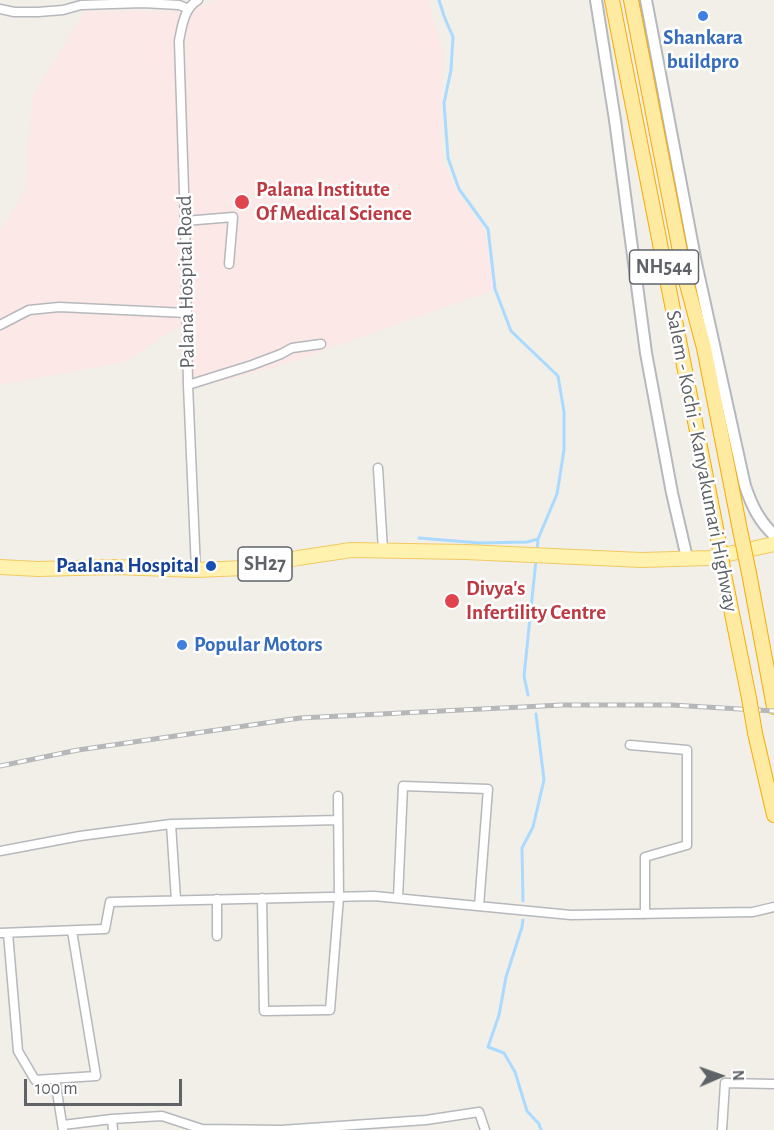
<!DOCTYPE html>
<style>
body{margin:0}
#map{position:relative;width:774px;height:1130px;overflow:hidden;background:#f1efe8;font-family:"Alegreya Sans",sans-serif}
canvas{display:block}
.north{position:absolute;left:690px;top:1046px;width:60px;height:60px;-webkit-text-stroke:4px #fff;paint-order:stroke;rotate:88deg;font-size:16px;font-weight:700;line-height:24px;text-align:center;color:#5f6368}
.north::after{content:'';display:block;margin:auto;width:21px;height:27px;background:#5f6368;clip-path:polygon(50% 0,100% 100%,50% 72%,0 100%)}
.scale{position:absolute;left:24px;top:1079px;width:158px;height:27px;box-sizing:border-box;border:3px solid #5f6368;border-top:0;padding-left:8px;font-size:18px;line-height:21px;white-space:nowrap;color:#5f6368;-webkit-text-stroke:4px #fff;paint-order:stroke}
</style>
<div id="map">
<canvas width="774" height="1130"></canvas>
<div class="north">N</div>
<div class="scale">100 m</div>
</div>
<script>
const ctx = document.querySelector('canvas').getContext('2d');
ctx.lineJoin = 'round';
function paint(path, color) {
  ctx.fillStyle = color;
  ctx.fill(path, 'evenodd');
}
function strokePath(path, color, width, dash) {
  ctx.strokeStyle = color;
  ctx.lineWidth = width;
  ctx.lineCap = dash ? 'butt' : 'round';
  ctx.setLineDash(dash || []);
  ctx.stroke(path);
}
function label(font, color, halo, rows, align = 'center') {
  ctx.font = font + ' "Alegreya Sans",sans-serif';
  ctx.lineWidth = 5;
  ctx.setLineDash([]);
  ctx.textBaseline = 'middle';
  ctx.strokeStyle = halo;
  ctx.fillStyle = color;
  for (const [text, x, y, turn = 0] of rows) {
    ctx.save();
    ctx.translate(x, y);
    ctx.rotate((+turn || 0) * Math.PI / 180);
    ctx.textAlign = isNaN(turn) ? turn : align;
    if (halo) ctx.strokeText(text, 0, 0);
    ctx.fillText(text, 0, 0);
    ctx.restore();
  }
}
const medical = new Path2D(`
 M215,0H428L443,54L441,122L443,161L457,191L485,230L493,290L283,365L181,393L179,326L125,362L0,385V231L26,189L32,97L85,11H174L203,5Z`);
const stream = new Path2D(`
 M439,0L444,16L453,37L451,70L444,103L448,158L459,189L488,229L495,289L511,331L558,376L564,412V450L557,494L538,539L537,551
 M419,538L480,543L527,542L538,539
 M528,695L524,676L536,560
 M523,901L522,848L533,827L544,780L536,714
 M523,920L522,927L506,977L499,1015L488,1047L504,1053L515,1072L527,1111L539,1124L541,1130`);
const minor = new Path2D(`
 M0,9L14,12H38L63,10L81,5L143,3L179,5L189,9
 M185,221L233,217L229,264
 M0,325L29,310L59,307L187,313
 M188,385L252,365L281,354L292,348L321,344
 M378,468L383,550
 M196,570L188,385L185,221L179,41C182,26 184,8 198,0
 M630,745L687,750V845L645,857V914
 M171,824L176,900
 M0,851L80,836L171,824L338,820
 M262,898L264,1011L330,1010L339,897L338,796
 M398,898L403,786L488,789L479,906
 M217,899V936
 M0,933L105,929L110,902L374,896L571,915L753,912L774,907
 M8,933L18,1051L35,1080L96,1076L72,931
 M55,1079L63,1130
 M112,1119L113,1130
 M63,1125L112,1119L162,1116L202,1129L281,1130L426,1120L479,1112L485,1130
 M722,1130L725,1083L774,1084`);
const tertiary = new Path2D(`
 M596,0L615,120L646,353L672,493L687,558
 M646,0L696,263L745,486C752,506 759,521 774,535`);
const primary = new Path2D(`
 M0,567L38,569L114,567L196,570L245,568L298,558L351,550L466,552L641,560L710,558L774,544`);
const trunk = new Path2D(`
 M612,0C646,178 683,355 717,533
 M631,0L685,277L704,348L740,530
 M749,573L774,707
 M724,574L749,698
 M755,733L774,815`);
const rail = new Path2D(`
 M0,766L78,750L300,718L562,705H672L774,711`);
const trunkBridge = new Path2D(`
 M740,530L749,573
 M717,533L724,574
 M749,698L755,733`);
const markers = [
 [703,16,6,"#3f7fe0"],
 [242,202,8,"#e0444e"],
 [211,566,6,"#1a4fb4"],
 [452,601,8,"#e0444e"],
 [182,645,6,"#3f7fe0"]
];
const shields = [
 [664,267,69],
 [265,564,54]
];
const shieldNames = [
 ["NH544",664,267],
 ["SH27",265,564]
];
const shopNames = [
 ["Shankara",703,38],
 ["buildpro",703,62],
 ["Popular Motors",194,645,"left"]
];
const healthNames = [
 ["Palana Institute",256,190],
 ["Of Medical Science",256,214],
 ["Divya's",466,589],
 ["Infertility Centre",466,613]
];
const streetNames = [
 ["Palana Hospital Road",186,282,-91],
 ["Salem - Kochi - Kanyakumari Highway",702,461,79]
];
const transitNames = [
 ["Paalana Hospital",199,566]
];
paint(medical, '#fce8e6');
strokePath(stream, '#aadaff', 3);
strokePath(minor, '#b5b8bc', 11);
strokePath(tertiary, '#b5b8bc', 14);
strokePath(primary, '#f2c960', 16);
strokePath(trunk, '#f9ab00', 16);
strokePath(minor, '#fff', 8);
strokePath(tertiary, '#fff', 10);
strokePath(primary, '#fff2af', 14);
strokePath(trunk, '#feeaa1', 14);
strokePath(rail, '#b6b7b8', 5);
strokePath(rail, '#fff', 3, [9]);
strokePath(trunkBridge, '#f9ab00', 16, []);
strokePath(trunkBridge, '#feeaa1', 14);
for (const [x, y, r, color] of markers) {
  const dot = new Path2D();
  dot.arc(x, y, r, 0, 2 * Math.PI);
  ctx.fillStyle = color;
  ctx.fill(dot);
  strokePath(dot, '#fff', 2);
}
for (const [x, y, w] of shields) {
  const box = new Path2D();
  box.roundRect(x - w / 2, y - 17, w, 34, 4.5);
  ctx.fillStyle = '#fff';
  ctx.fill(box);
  strokePath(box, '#5f6368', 1.5);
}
label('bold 20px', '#5f6368', null, shieldNames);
label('bold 21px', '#366cbe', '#fff', shopNames);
label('bold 21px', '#be3a42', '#fff', healthNames, 'left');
label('21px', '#5f6368', '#fff', streetNames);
label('bold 21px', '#164399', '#fff', transitNames, 'right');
</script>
